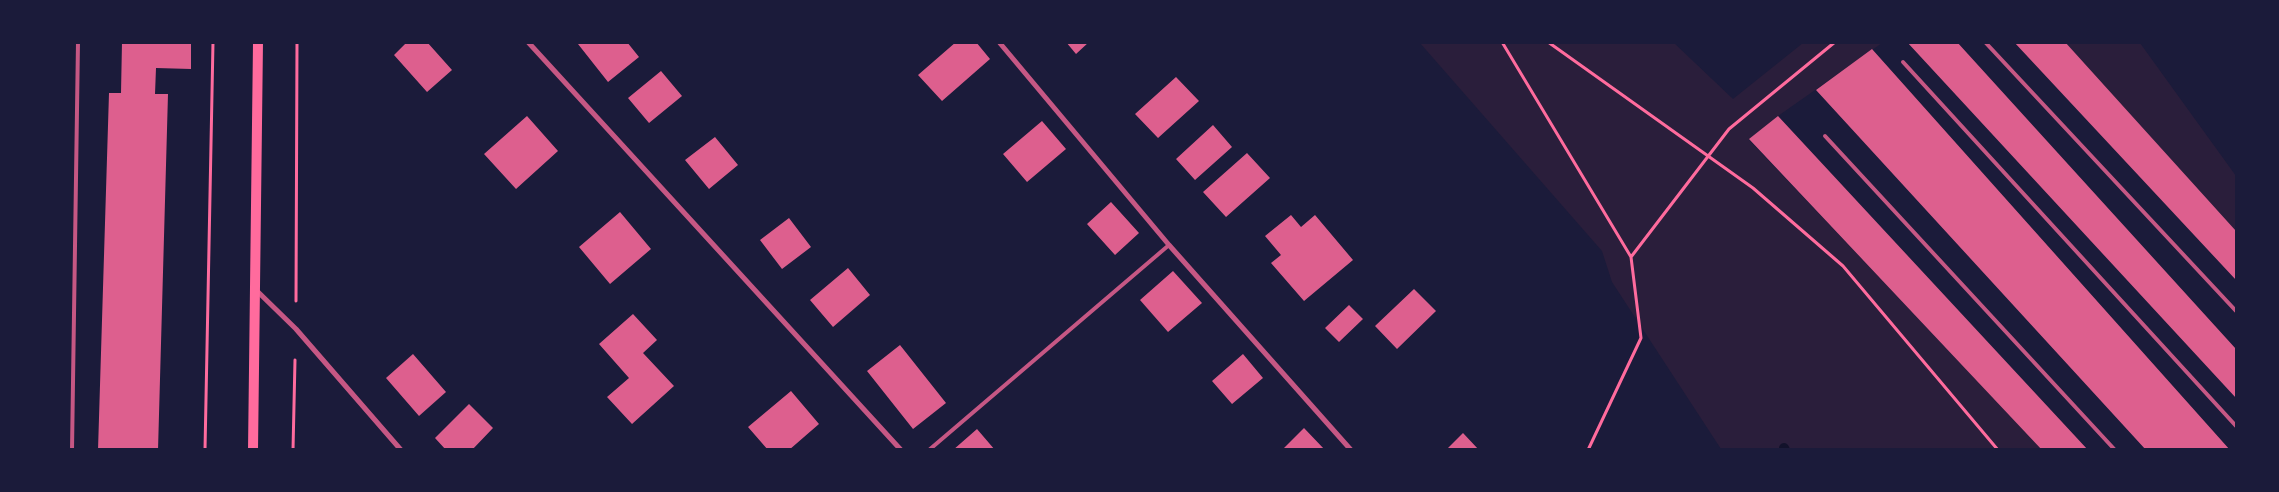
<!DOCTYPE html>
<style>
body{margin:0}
#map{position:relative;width:2279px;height:492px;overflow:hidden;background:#1b1b3a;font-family:"Open Sans",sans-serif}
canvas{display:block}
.frame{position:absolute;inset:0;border:44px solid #1b1b3a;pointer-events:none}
</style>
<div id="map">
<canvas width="2279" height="492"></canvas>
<div class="frame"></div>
</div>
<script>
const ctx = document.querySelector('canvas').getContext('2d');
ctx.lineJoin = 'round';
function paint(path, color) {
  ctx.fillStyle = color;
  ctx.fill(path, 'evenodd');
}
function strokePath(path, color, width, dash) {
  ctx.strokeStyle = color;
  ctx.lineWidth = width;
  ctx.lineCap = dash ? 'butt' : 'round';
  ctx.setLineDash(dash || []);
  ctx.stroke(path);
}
const green = new Path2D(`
 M1420,43H1674L1733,99L1803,43H1882L1778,116L1749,140L2042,449H1721L1612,282L1602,251Z
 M2065,43H2140L2236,176V231Z`);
const stream = new Path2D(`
 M1784,448L1785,450`);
const building = new Path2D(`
 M122,42H191V69L156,68L155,94H168L158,450H98L109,93H121Z
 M407,42H427L452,70L427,92L394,55Z
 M580,42H627L639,57L608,82L578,44Z
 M956,42H976L990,59L942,101L918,75Z
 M1066,42H1089L1076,54Z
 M1907,42H1957L2236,349V398Z
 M2014,42H2065L2236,231V280Z
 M1872,49L2230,450H2146L1816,90Z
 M661,71L682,96L649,123L628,98Z
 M1176,77L1199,101L1158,138L1135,114Z
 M527,116L558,151L516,189L484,154Z
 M1778,116L2088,450H2042L1749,139Z
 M1042,121L1066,149L1027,182L1003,154Z
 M1213,125L1232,147L1195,180L1176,159Z
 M715,137L738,165L709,189L685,160Z
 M1247,153L1270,178L1226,217L1203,192Z
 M1111,202L1139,233L1115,255L1087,224Z
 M620,212L651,249L610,284L579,247Z
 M1291,215L1301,227L1315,215L1353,260L1304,301L1271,263L1281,255L1265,236Z
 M789,218L811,247L782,269L760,240Z
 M848,268L870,295L833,327L810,300Z
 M1173,271L1202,303L1168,332L1140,300Z
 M1414,289L1436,311L1397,349L1375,326Z
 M1349,305L1363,319L1339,342L1325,328Z
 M633,314L657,340L643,353L674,386L632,424L607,397L629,378L599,344Z
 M900,345L946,403L913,429L867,371Z
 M413,354L446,392L419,416L386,378Z
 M1243,354L1263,378L1232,404L1212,381Z
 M791,391L819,424L789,450H768L748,427Z
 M469,404L493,428L472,450H446L435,438Z
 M1304,428L1325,450H1282Z
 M977,429L995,450H953Z
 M1463,433L1479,450H1446Z`);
const path = new Path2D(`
 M1502,42L1631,257
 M1548,42L1753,188L1843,266L1998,450
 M296,301L297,42
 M205,450L213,42
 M293,450L295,360
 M1588,450L1641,338L1631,257L1729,129L1835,42`);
const service = new Path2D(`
 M1985,42L2236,311
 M1903,62L2236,426
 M1825,136L2115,450
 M72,450L78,42
 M929,450L1169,245`);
const minor = new Path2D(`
 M528,42L901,450
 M999,42L1169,245L1351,450
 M255,289L296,329L401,450`);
const secondary = new Path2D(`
 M253,450L258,42`);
paint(green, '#2a1e3b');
strokePath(stream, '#12122b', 10);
paint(building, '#dd5f8e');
strokePath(path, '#ff6b9d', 3);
strokePath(service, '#c65784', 4);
strokePath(minor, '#c65784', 5);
strokePath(secondary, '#ff6b9d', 10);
</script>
